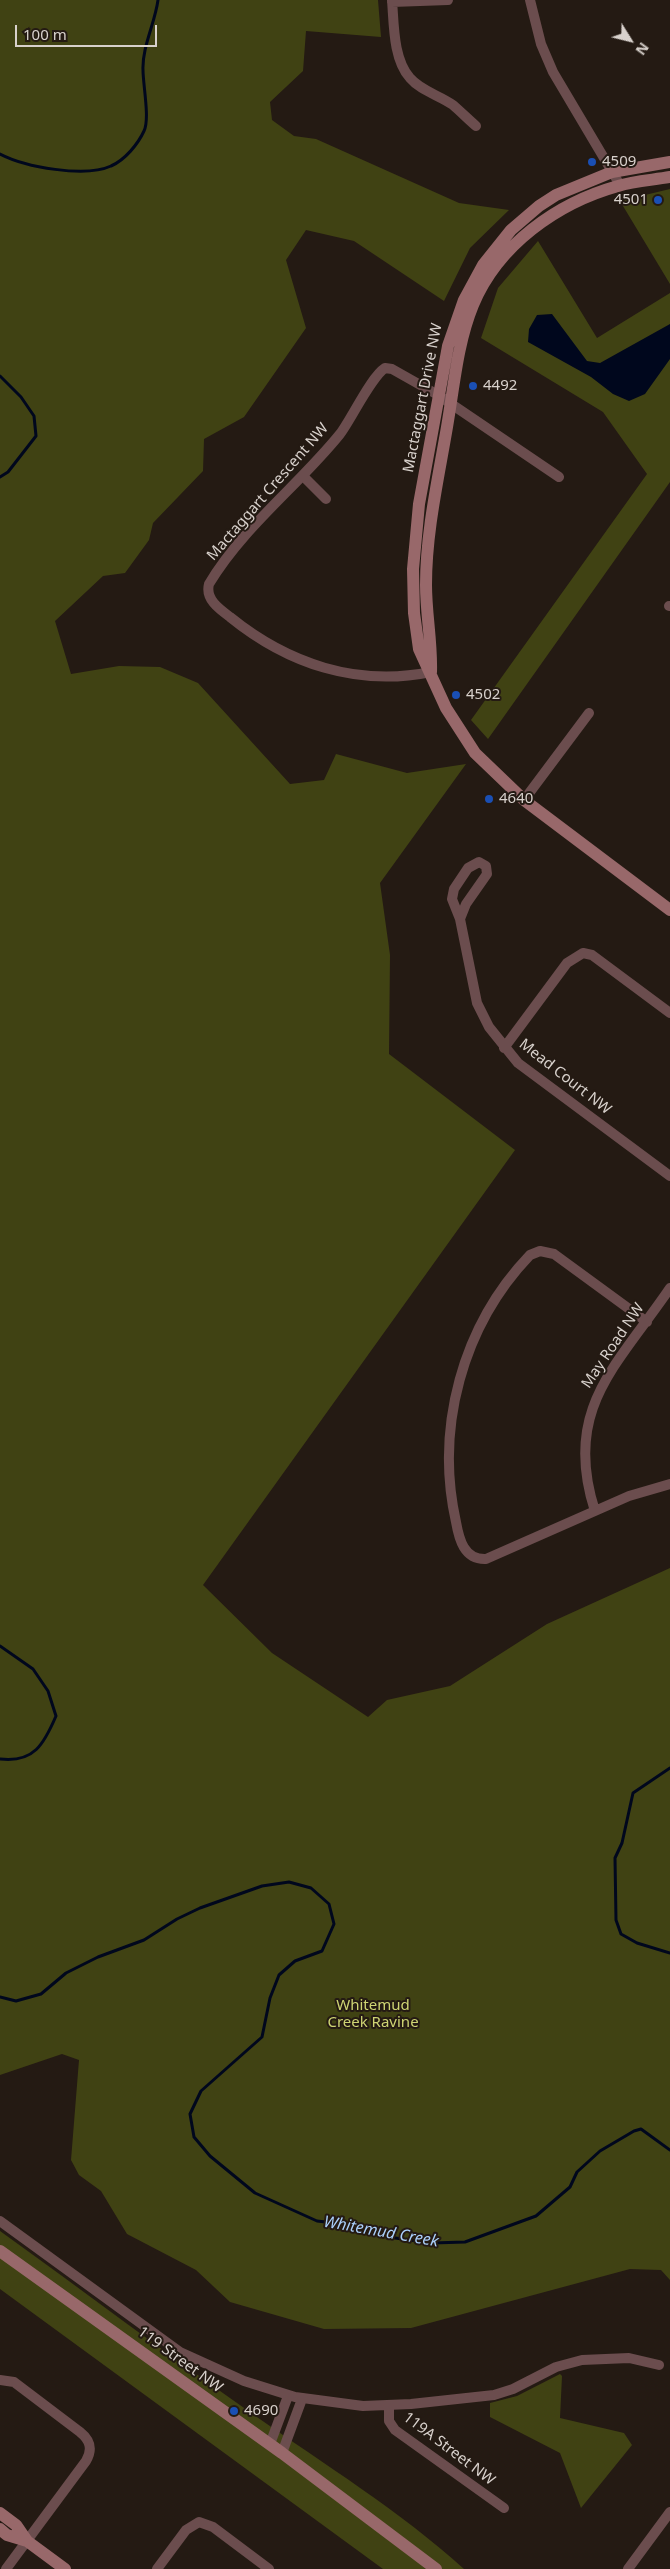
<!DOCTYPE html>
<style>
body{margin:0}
#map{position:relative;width:670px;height:2569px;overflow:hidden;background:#241a13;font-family:"Noto Sans",sans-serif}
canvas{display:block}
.north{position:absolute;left:605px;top:15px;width:50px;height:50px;-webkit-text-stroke:4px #241a13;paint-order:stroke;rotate:126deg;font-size:14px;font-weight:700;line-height:20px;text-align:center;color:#d8d1cc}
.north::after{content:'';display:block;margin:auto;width:18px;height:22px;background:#d8d1cc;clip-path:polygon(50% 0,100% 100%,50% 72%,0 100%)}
.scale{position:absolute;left:15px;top:25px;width:142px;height:22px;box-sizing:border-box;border:2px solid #d8d1cc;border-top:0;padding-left:6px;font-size:15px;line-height:18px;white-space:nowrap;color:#d8d1cc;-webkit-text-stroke:4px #241a13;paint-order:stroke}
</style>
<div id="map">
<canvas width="670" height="2569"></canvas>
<div class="north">N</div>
<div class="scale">100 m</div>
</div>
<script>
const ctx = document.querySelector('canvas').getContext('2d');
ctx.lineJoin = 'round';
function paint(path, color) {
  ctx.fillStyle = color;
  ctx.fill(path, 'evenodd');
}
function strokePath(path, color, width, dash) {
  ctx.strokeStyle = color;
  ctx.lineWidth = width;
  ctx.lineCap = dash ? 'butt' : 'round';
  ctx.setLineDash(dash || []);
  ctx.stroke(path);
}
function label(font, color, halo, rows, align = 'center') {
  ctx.font = font + ' "Noto Sans",sans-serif';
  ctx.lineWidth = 4;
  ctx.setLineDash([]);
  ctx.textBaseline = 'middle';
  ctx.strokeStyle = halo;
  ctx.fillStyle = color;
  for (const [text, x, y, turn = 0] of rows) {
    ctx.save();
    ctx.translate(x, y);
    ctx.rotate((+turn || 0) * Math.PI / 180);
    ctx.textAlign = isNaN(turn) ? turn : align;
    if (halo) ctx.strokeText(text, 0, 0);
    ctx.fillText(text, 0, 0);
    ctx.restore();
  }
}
const green = new Path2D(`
 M0,0H378L381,37L306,31L303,71L270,102L272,120L294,136L316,139L459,203L509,210L470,248L444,301L354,241L306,230L286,260L306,328L244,417L204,439L203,471L153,523L149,540L125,573L103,576L55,621L71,674L119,666L160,667L198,683L290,784L324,780L336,754L407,773L466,764L380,883L390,955L389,1054L515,1150L203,1585L272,1653L368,1717L387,1700L450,1686L547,1624L670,1568V2280L661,2270L630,2269L411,2328L324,2329L230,2302L196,2270L127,2234L101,2191L79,2175L71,2160L79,2060L62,2054L0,2075Z
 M670,189V284L620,201Z
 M538,241L597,338L670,293V482L488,739L471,720L647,474L603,412L481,338L498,288Z
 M0,2231C85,2292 168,2355 254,2415C325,2465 399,2510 464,2569H383L0,2289Z
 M560,2374L562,2376L560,2418L624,2433L632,2445L581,2508L560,2453L490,2417V2403L517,2396Z`);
const water = new Path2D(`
 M552,314L587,361L600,363L670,324V359L645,394L629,401L613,394L591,377L528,342L529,329L537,315Z`);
const stream = new Path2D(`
 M0,154C25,167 85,178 111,166C125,160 138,144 144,131C150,119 143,85 143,70C142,47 155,23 158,0
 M0,376L21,397L34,416L36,436L8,472L0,477
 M0,1646L33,1669L48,1691L56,1716C44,1744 34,1763 0,1759
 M670,1768L633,1793L622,1843L615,1858L616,1920L621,1934L637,1943L670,1953
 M0,1997L16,2001L41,1994L66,1973L98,1957L144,1940L177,1919L200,1908L262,1886L289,1882L311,1888L329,1904L334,1924L322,1951L295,1961L279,1975L270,1998L262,2037L201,2091L190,2114L194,2137L210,2156L255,2193L317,2221L343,2224L388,2237L432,2243L465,2242L536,2216L570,2187L577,2172L600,2151L634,2131L641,2129L670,2150`);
const street = new Path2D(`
 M392,0C394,24 393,59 410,78C421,91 439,95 453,105C461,112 468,119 476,126
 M530,0L541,44L553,72L620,185
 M392,2L448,0
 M303,476L326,499
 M669,606H670
 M431,672C357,687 288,664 230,617C219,609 205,599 209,584C243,527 299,485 340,434C352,418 371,377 385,368L392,369L438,395L559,477
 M524,800L589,713
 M460,919L466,904L487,874L486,866L479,862L468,868L454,889L452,899L460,919L477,1003L489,1027L518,1063L670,1176
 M504,1048L567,963L583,953L592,955L670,1013
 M647,1322L554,1254L540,1251L530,1255C462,1326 435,1428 456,1522C459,1539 464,1560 486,1559L629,1496L670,1484
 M595,1511C562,1409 617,1366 670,1288
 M0,2221L180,2352L244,2381L295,2397L363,2406L411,2404L494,2395L513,2389L556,2367L582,2360L629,2358L659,2365
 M0,2380L14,2382L80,2432C90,2440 93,2449 86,2461L6,2569
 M389,2406V2421L395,2430L504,2508
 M270,2444L288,2396
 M282,2453L302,2399
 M157,2569L186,2530L199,2522L213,2527L269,2569
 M628,2569L670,2512`);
const secondary = new Path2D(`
 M670,162L612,172L556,195L539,206L511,230L483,265L464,300L448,346L419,504L413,569L414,613L419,649L446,708L475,753L524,800L670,910
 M431,672C432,643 426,614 426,585C426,532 438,480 447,427C454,387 457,344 473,305C498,245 557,203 618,186C634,181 653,180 670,177
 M0,2251L282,2453L436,2569
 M0,2513L16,2525L27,2541L65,2569
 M0,2529L7,2535L27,2541`);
const markers = [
 [592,162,5,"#1a4fb4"],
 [658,200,5,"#1a4fb4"],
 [473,386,5,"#1a4fb4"],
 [456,695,5,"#1a4fb4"],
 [489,799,5,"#1a4fb4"],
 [234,2411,5,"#1a4fb4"]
];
const poiNames = [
 ["4509",602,162],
 ["4501",648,200,"right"],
 ["4492",483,386],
 ["4502",466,695],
 ["4640",499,799],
 ["4690",244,2411]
];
const streetNames = [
 ["Mactaggart Drive NW",423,398,-79],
 ["Mactaggart Crescent NW",268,492,-49],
 ["Mead Court NW",565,1077,38],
 ["May Road NW",613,1346,-56],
 ["119 Street NW",180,2360,36],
 ["119A Street NW",449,2449,37]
];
const parkNames = [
 ["Whitemud",373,2006],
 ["Creek Ravine",373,2023]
];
const waterNames = [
 ["Whitemud Creek",381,2232,10]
];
paint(green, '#404213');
paint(water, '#00071d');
strokePath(stream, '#00071d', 3);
strokePath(street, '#6b4d4e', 10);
strokePath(secondary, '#98686a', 12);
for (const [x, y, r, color] of markers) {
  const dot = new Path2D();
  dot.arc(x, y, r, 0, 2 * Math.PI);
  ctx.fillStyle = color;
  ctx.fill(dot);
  strokePath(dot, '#241a13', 2);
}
label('15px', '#d8d1cc', '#241a13', poiNames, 'left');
label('15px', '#d8d1cc', '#241a13', streetNames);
label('15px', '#ced473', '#241a13', parkNames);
label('italic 16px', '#abd0fb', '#241a13', waterNames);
</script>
